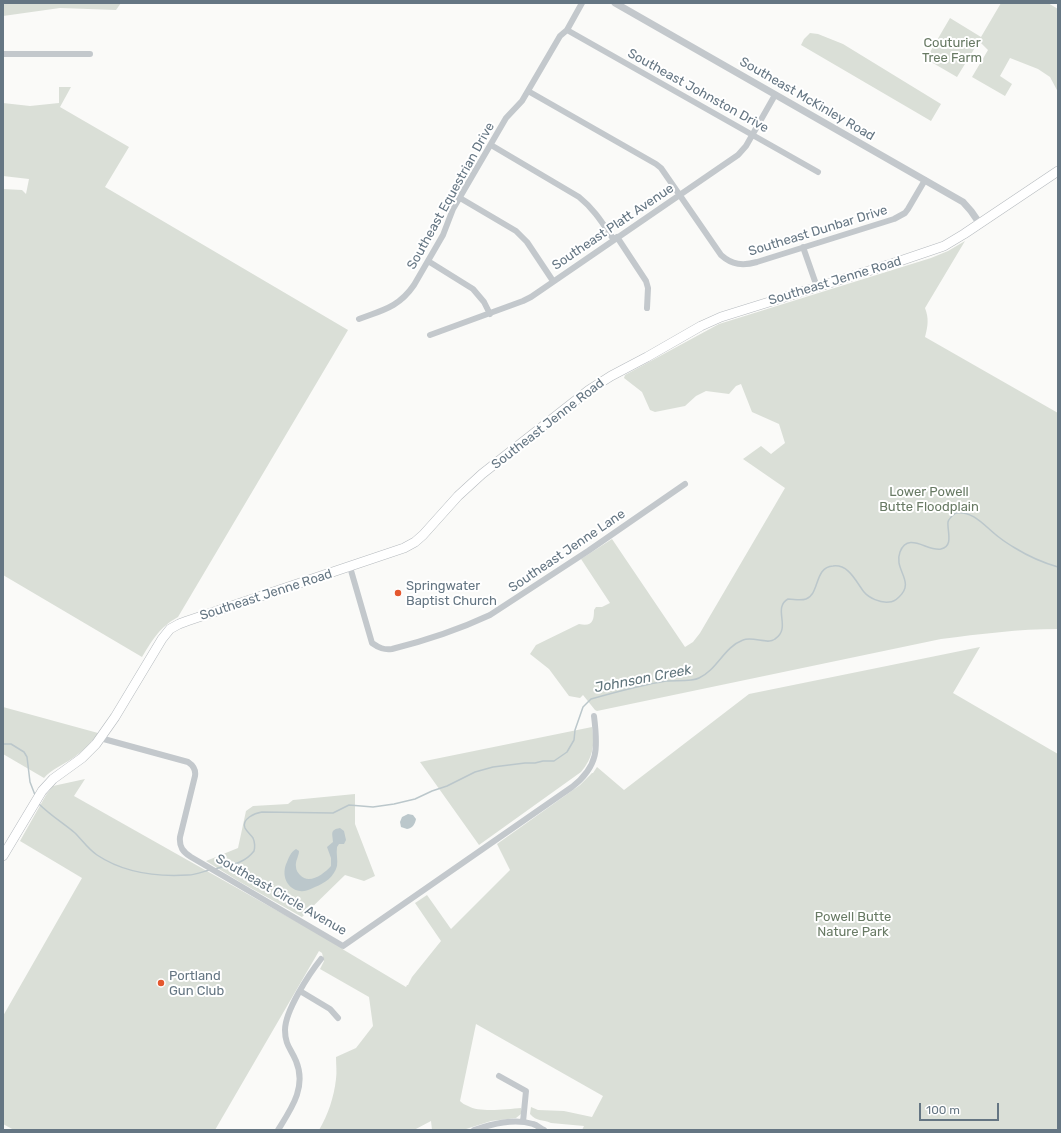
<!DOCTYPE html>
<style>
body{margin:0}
#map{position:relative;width:1061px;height:1133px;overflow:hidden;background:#fafaf8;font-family:Rubik,sans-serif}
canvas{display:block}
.frame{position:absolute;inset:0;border:4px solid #657683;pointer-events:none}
.scale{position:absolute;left:919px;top:1103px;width:80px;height:18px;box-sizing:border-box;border:2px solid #657683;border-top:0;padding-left:5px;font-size:12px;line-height:14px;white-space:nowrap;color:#657683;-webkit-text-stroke:3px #fff;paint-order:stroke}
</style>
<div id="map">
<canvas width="1061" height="1133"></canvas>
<div class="frame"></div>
<div class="scale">100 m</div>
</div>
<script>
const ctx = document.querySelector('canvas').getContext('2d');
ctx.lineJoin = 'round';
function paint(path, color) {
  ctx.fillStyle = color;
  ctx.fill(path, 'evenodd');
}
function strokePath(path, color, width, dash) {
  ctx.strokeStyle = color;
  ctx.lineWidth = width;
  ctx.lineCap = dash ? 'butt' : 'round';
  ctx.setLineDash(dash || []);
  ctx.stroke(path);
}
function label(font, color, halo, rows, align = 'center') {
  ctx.font = font + ' Rubik,sans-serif';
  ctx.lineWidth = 4;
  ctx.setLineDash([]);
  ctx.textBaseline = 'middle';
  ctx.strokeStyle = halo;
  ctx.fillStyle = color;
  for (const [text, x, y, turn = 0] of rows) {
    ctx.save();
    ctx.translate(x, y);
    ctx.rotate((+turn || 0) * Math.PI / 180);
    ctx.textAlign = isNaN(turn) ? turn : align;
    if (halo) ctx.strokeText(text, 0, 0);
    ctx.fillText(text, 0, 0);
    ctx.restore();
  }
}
const green = new Path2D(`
 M3,3H121L116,10L60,8L3,16Z
 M1001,3H1048L1058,9V92L1050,77L1038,69L1010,58L1000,76L1012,84L1005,96L972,77L988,50L979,41L957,77L926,59L950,18L981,37Z
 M810,33L818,34L843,44L941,104L931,121L801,45L804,39Z
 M59,87H71L60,107L129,147L105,187L348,330L178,617C160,627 153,639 142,657L3,575V189L22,190L26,194L29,179L3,176V103L30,106L59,103Z
 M965,241L925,308C929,318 928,326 925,337L1058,413V629C1019,629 980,634 941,639L597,711L595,710L583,695L580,698L569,696L549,669L530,654L536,645L579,624C592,627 594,621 594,610L596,607H602L610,603L581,559L612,539L685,647L693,642L700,633L785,488L743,459L761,446L771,454L785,443L779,424L752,412L741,384L736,386L729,394L706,391L696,396L685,406L655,412L650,410L642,392L624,378L625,375L719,324L931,258L948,251Z
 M980,647L953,693L1058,754V1130H582L584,1126L551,1123C542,1119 537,1122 530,1114L531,1107L538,1110L564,1111L592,1117L603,1096L476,1024L460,1101C462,1103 465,1105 468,1106C480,1113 507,1109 521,1108V1114L516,1118L491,1121L463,1130H432L431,1121L414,1130H319C328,1115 334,1097 336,1079C337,1072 336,1065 336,1057L356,1048L373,1026L369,997L320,969L324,961L322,953L319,951L215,1130H14L3,1124V1016L82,878L20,841L46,795L53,786L85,779L74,796L338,945L344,950L406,987L407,985H408L412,977L441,941L415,903L427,895L451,929L510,870L497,844L580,785L592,773H593L597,767L624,790L749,694Z
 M3,707L98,733C91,743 83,751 73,758C63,765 52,769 44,778L3,754Z
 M592,727C595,745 593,758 581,772L479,845L420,762Z
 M355,794V824L375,876L364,881L345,875L302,917L240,882L206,861L238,848L246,811L253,806L288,804L293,800Z`);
const water = new Path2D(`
 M408,814L413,815L416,819C415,824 413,828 407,829L401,827L400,822L402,817Z
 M340,828L344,831L346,840L344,844H339L337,847C336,854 338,860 337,866C334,877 325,883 315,887C310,889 306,892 300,891C286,889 281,874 287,862C289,857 291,852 296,849L299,851C299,856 295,861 296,867C296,870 298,873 300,875C309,885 324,874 331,866V858L327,847L333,842C333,834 329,830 340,828Z`);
const stream = new Path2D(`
 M3,744H11L24,752L27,757L30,782L35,795
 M39,804C50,815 63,823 75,833C82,840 88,849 97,855C124,873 156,877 188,875C195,875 202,872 209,870
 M215,869C230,865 244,864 254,851C255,848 255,842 253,838C251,835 247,832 245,828C241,819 255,813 262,812L333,813L349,805L373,807L394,804L415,799L432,791L447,786L475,772L493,767L525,763H535L543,761H554L567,752L574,740L575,730L583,707L591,699C616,692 641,685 666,681C675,680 692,682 699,678C717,670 724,647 743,640C753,636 768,645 775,639C792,628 772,608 788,599C794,599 800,601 806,599C820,594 814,567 833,566C849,564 856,582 864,592C869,598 880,603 889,602C893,602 896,600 899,597C916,581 893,570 900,552C908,531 928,552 941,549C954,546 947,531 948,522C949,518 953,515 956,513C974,510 987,529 1000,538C1005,542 1010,545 1015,548C1028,556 1044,563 1058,567`);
const minor = new Path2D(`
 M567,30L818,172
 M3,54H90
 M528,91L656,164L661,168L721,255C732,265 743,266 757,262L894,219L905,213L908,209L925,180
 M491,145L579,197C594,209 603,224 614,240
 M460,198L516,231L527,242L553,281
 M617,237L646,281L648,288L647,308
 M803,247L817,287
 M428,261L473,289L484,302L490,314
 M359,319C383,310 399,307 414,285L443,235L453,209L506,118L522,101L560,36L567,30L582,3
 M430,335L523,301L531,297L738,155L746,146L775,95
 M350,567L372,643C379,648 384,650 392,649C424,641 460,629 490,615L588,551L685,484
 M100,738L188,762C194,766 196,770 195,776L180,837C179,847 183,852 191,857L343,946L572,787C599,766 598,748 594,716
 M300,991L330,1009L338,1018
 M499,1076L526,1091L523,1122
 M278,1130C291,1109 307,1087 296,1061C291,1049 285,1045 285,1030C285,1011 309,974 321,959
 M474,1130C492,1124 514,1118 533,1124C537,1125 540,1128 544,1130`);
const tertiary = new Path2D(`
 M615,3L963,202L971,211L980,224`);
const primary = new Path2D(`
 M3,856L42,791L53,779L82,758L96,744L115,717L162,639L170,629L179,624L187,621L404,548L415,542L423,535L458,496L482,474L589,390L611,376L647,357L701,326L721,317L894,263L944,246L964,234L1058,171`);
const markers = [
 [398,593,4,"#e4572e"],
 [161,983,4,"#e4572e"]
];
const parkNames = [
 ["Couturier",952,43],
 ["Tree Farm",952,58],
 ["Lower Powell",929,492],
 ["Butte Floodplain",929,507],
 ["Powell Butte",853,917],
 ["Nature Park",853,932]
];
const streetNames = [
 ["Southeast Johnston Drive",698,91,29],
 ["Southeast McKinley Road",807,99,30],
 ["Southeast Equestrian Drive",451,196,-61],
 ["Southeast Platt Avenue",613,227,-34],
 ["Southeast Dunbar Drive",818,231,-17],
 ["Southeast Jenne Road",835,281,-17],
 ["Southeast Jenne Road",548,424,-38],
 ["Southeast Jenne Lane",567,551,-34],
 ["Southeast Jenne Road",266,595,-18],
 ["Southeast Circle Avenue",281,895,30]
];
const poiNames = [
 ["Springwater",406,586],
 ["Baptist Church",406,601],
 ["Portland",169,976],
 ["Gun Club",169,991]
];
const waterNames = [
 ["Johnson Creek",643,679,-11]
];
paint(green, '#dadfd7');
paint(water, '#bbc7cb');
strokePath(stream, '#bbc7cb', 1.5);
strokePath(primary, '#b5babe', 10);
strokePath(minor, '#c3c8cc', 6);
strokePath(tertiary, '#c3c8cc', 7);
strokePath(primary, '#fff', 9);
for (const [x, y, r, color] of markers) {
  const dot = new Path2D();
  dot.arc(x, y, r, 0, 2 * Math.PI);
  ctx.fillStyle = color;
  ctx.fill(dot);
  strokePath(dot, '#fff', 1.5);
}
label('13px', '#687a64', '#fff', parkNames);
label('13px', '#657683', '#fff', streetNames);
label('13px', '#657683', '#fff', poiNames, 'left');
label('italic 14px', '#60757c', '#fff', waterNames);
</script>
